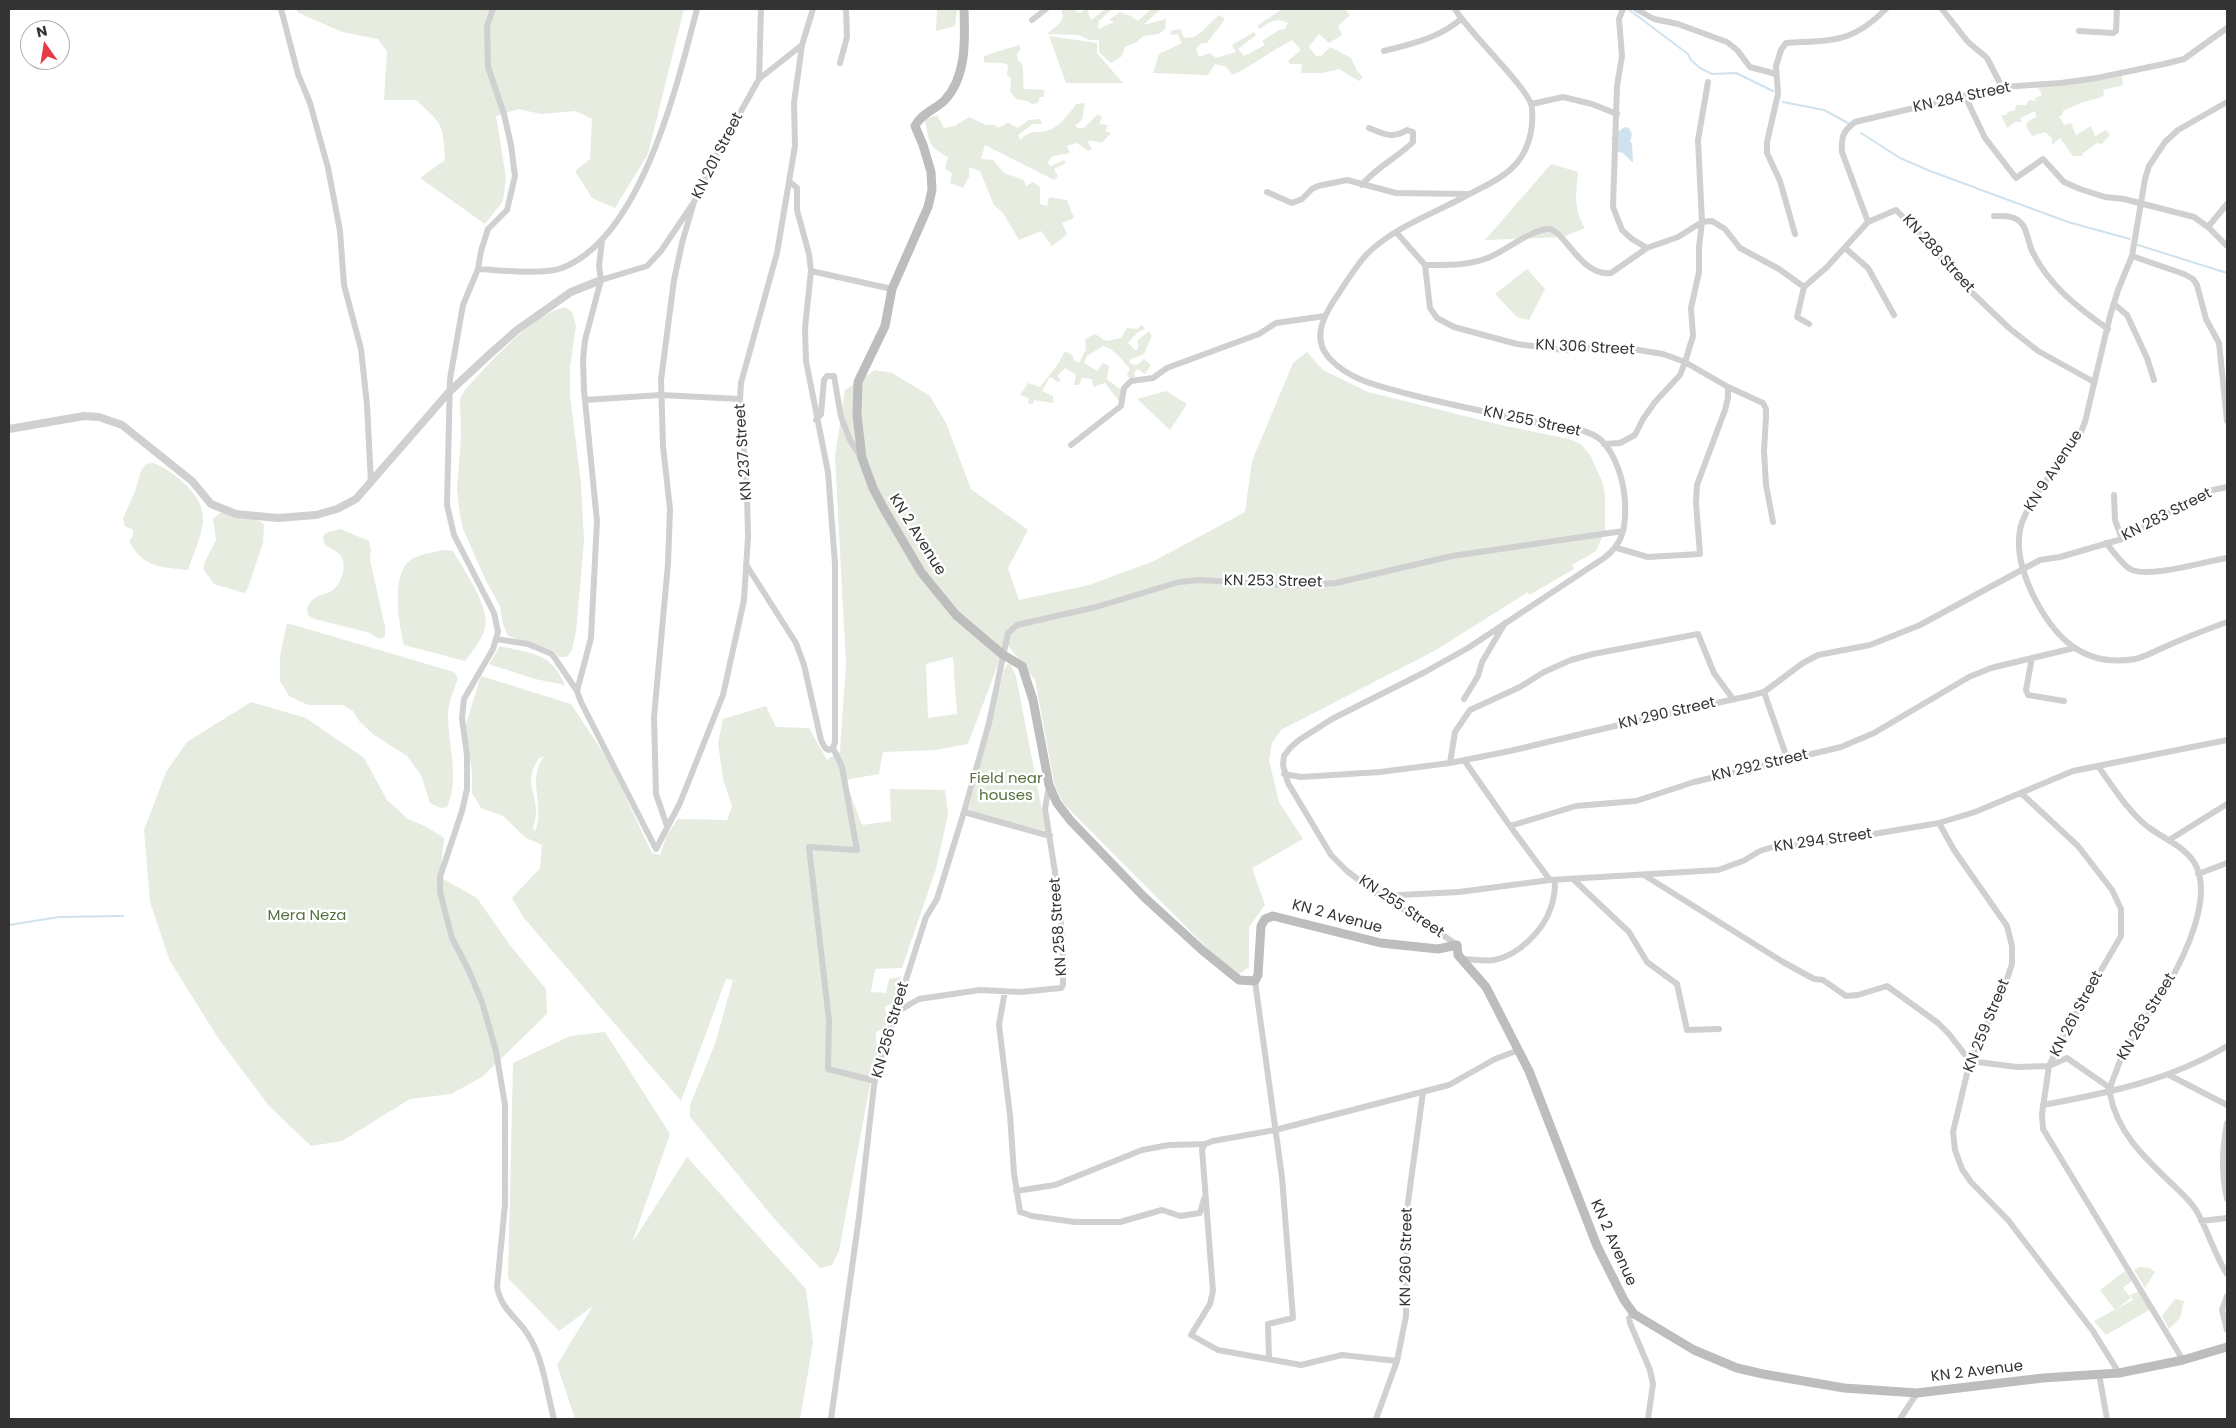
<!DOCTYPE html>
<style>
body{margin:0}
#map{position:relative;width:2236px;height:1428px;overflow:hidden;background:#fff;font-family:Poppins,sans-serif}
canvas{display:block}
.frame{position:absolute;inset:0;border:10px solid #333;pointer-events:none}
.north{position:absolute;left:20px;top:20px;width:50px;height:50px;box-sizing:border-box;background:#fff;border:1px solid #adadad;border-radius:50%;rotate:347deg;font-size:14px;font-weight:700;line-height:20px;text-align:center;color:#333}
.north::after{content:'';display:block;margin:auto;width:18px;height:22px;background:#e63946;clip-path:polygon(50% 0,100% 100%,50% 72%,0 100%)}
</style>
<div id="map">
<canvas width="2236" height="1428"></canvas>
<div class="frame"></div>
<div class="north">N</div>
</div>
<script>
const ctx = document.querySelector('canvas').getContext('2d');
ctx.lineJoin = 'round';
function paint(path, color) {
  ctx.fillStyle = color;
  ctx.fill(path, 'evenodd');
}
function strokePath(path, color, width, dash) {
  ctx.strokeStyle = color;
  ctx.lineWidth = width;
  ctx.lineCap = dash ? 'butt' : 'round';
  ctx.setLineDash(dash || []);
  ctx.stroke(path);
}
function label(font, color, halo, rows, align = 'center') {
  ctx.font = font + ' Poppins,sans-serif';
  ctx.lineWidth = 5;
  ctx.setLineDash([]);
  ctx.textBaseline = 'middle';
  ctx.strokeStyle = halo;
  ctx.fillStyle = color;
  for (const [text, x, y, turn = 0] of rows) {
    ctx.save();
    ctx.translate(x, y);
    ctx.rotate((+turn || 0) * Math.PI / 180);
    ctx.textAlign = isNaN(turn) ? turn : align;
    if (halo) ctx.strokeText(text, 0, 0);
    ctx.fillText(text, 0, 0);
    ctx.restore();
  }
}
const green = new Path2D(`
 M297,9H684L648,154L615,208L592,198L575,171L590,159L592,119L576,111L541,114L518,109L496,116L506,178L503,201L485,224L420,178L445,160C443,123 443,125 416,100H384L387,51L378,39L342,32L297,12Z
 M937,9H957L955,26L936,31Z
 M1066,9H1073L1079,13L1087,9L1091,20L1105,9H1112L1099,21L1098,29L1114,22L1109,20L1120,12L1131,16L1138,21L1151,9H1161L1143,25L1166,19L1165,29L1159,34L1143,36L1137,42L1125,47L1122,56L1111,63L1099,52V40H1089L1079,35L1047,34L1060,23L1063,16L1061,11Z
 M1282,9H1345L1350,15L1338,26L1342,35L1329,43L1319,34L1309,47L1316,56H1321L1330,47L1351,58L1357,71L1363,77L1359,81L1339,69L1323,73H1301L1302,64H1290L1288,61L1301,50L1292,40C1271,51 1255,64 1233,75L1226,67L1215,64L1208,75L1153,73L1159,54L1182,43L1178,34L1171,35V31L1180,29L1184,38L1194,37L1200,33L1219,15L1225,19L1207,43H1202L1196,49L1199,57L1210,53L1216,58L1236,52L1232,45L1254,32L1256,35L1238,49L1244,56L1265,45L1262,41L1279,30L1285,29L1288,23C1276,17 1269,22 1260,29L1257,26Z
 M1049,36L1097,43V53L1123,83H1066Z
 M1019,45L1021,49L1017,54L1018,61L1021,62C1025,70 1022,80 1024,89L1044,90V97H1040L1038,103L1032,104L1027,101L1016,99L1010,91L1011,78L1007,75L1008,65C1000,61 993,64 984,62V56Z
 M2122,76L2123,85L2103,90L2104,95L2102,97L2080,103L2063,111L2062,115L2059,116L2064,125L2071,123L2076,135L2091,126L2095,136L2106,130L2110,135L2102,144L2097,143L2082,154L2083,156H2073L2060,138L2052,145V138L2045,132L2032,136L2026,126L2027,122L2036,117L2035,111L2020,118L2022,122H2015L2007,128L2001,115H2006L2008,112L2015,110L2016,105H2026L2029,100L2036,101L2035,98L2042,95L2037,85L2098,81Z
 M1085,103L1082,120L1075,126L1078,128H1084L1098,114L1102,117L1099,124L1108,125L1105,131L1111,133L1102,143L1089,140L1088,143L1092,149L1088,151L1077,143L1067,146L1070,153L1053,156L1047,163L1051,166L1064,160L1066,163L1054,169L1058,176L1054,180L985,145L981,159L993,160L1004,173L1024,180L1026,186L1033,182L1040,187V204L1047,206L1049,197L1067,200L1074,218L1062,223L1067,234L1052,246L1041,231L1019,240L1003,213L994,205L980,171L969,167V177L963,188L950,183L952,173L945,169L948,157C928,147 929,140 925,120L937,115L944,128L955,126L969,117L986,125H995L998,128L1008,123L1018,128L1029,120L1040,119L1042,124H1033L1018,135L1020,140C1033,129 1032,134 1046,131C1059,128 1069,114 1076,104Z
 M1551,164L1578,172C1576,193 1573,209 1585,228L1563,237L1485,240Z
 M1527,269L1545,289L1529,320L1517,317L1495,294Z
 M565,307L572,312L576,326L570,367V395L581,483L584,541L576,632L572,650L567,657H559L554,651L508,636L503,624L500,606L487,583L463,529L460,515L457,489L461,437L460,399L465,390C488,365 531,315 565,307Z
 M1142,325L1145,329L1138,332L1128,343L1136,351L1139,346L1137,341L1149,331L1152,336L1144,354L1129,360L1131,364L1137,365L1144,359L1151,365L1145,374L1138,369L1134,372L1135,377L1130,379L1127,375L1130,369C1122,360 1116,350 1103,346L1087,356L1084,363L1097,371L1103,363L1109,366L1107,379L1125,393L1119,401L1105,383L1093,387L1092,379L1082,378L1079,385H1074L1076,375L1065,368L1057,376L1061,380L1058,382L1050,377L1042,391L1053,396V403L1034,400L1033,404L1028,403L1029,398L1020,395L1028,383L1040,387L1058,364L1065,351L1072,355L1074,360L1079,363L1086,349L1085,339L1095,334L1106,341L1121,338L1127,328L1137,329Z
 M1307,352L1323,370L1368,392L1501,425L1569,439L1581,444L1590,455L1602,481L1605,495V531L1596,551L1572,565L1574,569L1529,595L1528,592L1436,650L1281,730L1272,743L1269,760L1279,802L1303,839L1252,868L1265,905L1249,927V967L1238,975L1220,961L1064,804L1055,787L1035,680L1006,643L968,744L935,750L883,752L879,774L845,780L862,825L891,821L890,789L945,790L948,814L936,869L902,968L875,969L871,992L886,993L889,979L901,977C898,989 898,1003 884,1007L887,1014L886,1027L876,1032L877,1059L869,1090L839,1251L832,1265L820,1268L777,1222L690,1117V1105L715,1044L733,980L726,979L681,1101L524,918L512,898L540,868L542,845L526,838L503,816L481,808L472,793V773L466,724L481,676L571,704L608,760L652,853L660,855L667,835L678,819L727,820L732,806L723,779L718,743L723,719L766,706L776,727L809,728L827,760L840,751L846,664L835,456L845,390L875,370L892,373L930,396L946,423L971,489L1028,530L1008,568L1019,600L1089,585L1154,561L1245,512L1252,461L1293,363ZM953,657L957,714L928,718L926,664ZM544,757C526,780 546,806 535,831L533,829C534,824 536,818 536,813C536,788 523,783 539,758Z
 M1166,391L1187,404L1170,430L1137,399Z
 M154,463C175,473 204,494 203,520C202,536 193,554 188,570C161,567 143,568 129,541L133,536V530L125,526L123,519L135,491L141,471L146,464Z
 M220,513C235,513 254,514 264,525L263,543L247,590L244,593L214,584L204,570V564L216,540L213,519Z
 M340,529L369,541L371,550L370,560L385,627V637L379,639L370,633L314,619L308,615L307,609C314,592 323,598 334,589C342,582 347,566 341,556C337,551 330,548 325,545L323,538L325,533Z
 M442,550L453,551C463,568 491,609 485,628C481,641 473,650 465,661L404,645C399,625 390,572 412,559C420,554 433,553 442,550Z
 M287,623L454,672L458,678C454,690 448,702 448,715C448,745 460,779 447,807L441,808L430,803L421,775L407,756L374,735L360,722L353,711L342,705H308L289,696L280,681V656Z
 M500,646C532,654 551,652 565,685L535,679L489,664Z
 M1009,662L1016,676L1046,831L968,811L1004,670Z
 M251,702L306,718L364,758L387,800L408,819L427,827L444,838L440,877L477,898L509,944L546,989L547,1014L482,1077L451,1094L410,1099L342,1141L311,1146L269,1106L218,1038L170,961L150,902L144,830L166,772L187,742Z
 M605,1032L670,1134L632,1243L687,1157L806,1289L813,1343L800,1419H575L557,1365L593,1306L559,1331L508,1278L513,1063L570,1036Z
 M2139,1267L2149,1268L2155,1272L2145,1288L2134,1270Z
 M2125,1271L2132,1281L2123,1288L2131,1298L2115,1310L2100,1290Z
 M2139,1291L2151,1309L2106,1335L2094,1321L2133,1300L2130,1295Z
 M2175,1299L2184,1301L2180,1318L2169,1329L2162,1316Z`);
const water = new Path2D(`
 M1625,127L1629,128L1632,134L1630,142L1632,143L1633,163L1623,153L1615,151L1614,141L1611,139L1614,134Z`);
const stream = new Path2D(`
 M1628,9L1688,54L1691,60L1700,68L1712,74L1736,73L1773,91
 M1783,102L1824,110L1848,123
 M1861,133L1900,158L1930,171L2068,222L2130,239
 M2138,245L2227,273
 M9,925L59,917L123,916`);
const minor = new Path2D(`
 M281,9L298,74L310,103L328,168L340,231L344,285L361,349L367,405L371,483
 M1455,9C1467,31 1531,90 1532,108C1534,130 1528,154 1511,169C1497,182 1480,188 1464,197C1432,214 1393,228 1367,254C1354,268 1344,286 1333,302C1321,321 1313,341 1330,359C1351,381 1380,386 1408,394C1454,406 1502,415 1549,425C1566,428 1587,428 1601,440C1616,454 1624,482 1625,502C1626,526 1624,543 1604,558L1468,648L1425,672L1332,719L1299,740L1290,748L1284,756L1283,765L1288,783L1331,855L1347,871L1380,896L1420,919L1457,945
 M1623,9L1619,19L1622,56L1617,86L1613,207L1622,230L1632,239L1647,248L1678,237L1702,222L1712,221L1725,229L1740,248L1779,269L1804,287L1827,267L1868,222L1896,210L1926,240L1963,284L2009,328L2038,351L2094,382
 M1636,9L1654,19L1678,24L1727,42L1737,50L1750,67L1776,74
 M1942,9L1968,42L1987,58L2002,87
 M1032,20L1046,9
 M2079,31L2113,33L2116,31L2117,9
 M1384,51C1412,44 1439,38 1461,19
 M840,63L847,37L846,9
 M759,79L761,9
 M1965,96L1985,138L2016,178L2043,159L2064,182L2080,189L2105,197L2124,199L2194,217L2208,227L2227,246
 M2227,102L2178,130L2165,142L2149,166L2145,179L2132,256L2118,290L2110,316L2085,422L2080,434C2064,457 2024,505 2020,530C2016,552 2023,573 2032,593C2053,636 2082,668 2135,659C2144,657 2152,653 2160,649C2182,639 2205,630 2227,622
 M1532,104L1563,97L1592,104L1617,114
 M1362,185C1375,168 1397,158 1413,142V132L1407,130C1393,139 1383,134 1369,128
 M1267,192L1292,203L1302,199L1312,189L1318,186L1347,180L1396,193L1468,194
 M1994,216C2004,216 2015,215 2022,224C2028,231 2028,244 2033,253C2049,285 2078,308 2108,329
 M1868,222L1842,152C1841,137 1843,131 1855,122L2002,87L2061,83L2097,78L2164,64L2184,59L2227,28
 M2208,227L2227,204
 M1396,232L1425,265L1430,308L1437,318L1454,327L1517,344L1564,350L1614,346L1663,354L1685,362L1728,387L1763,403L1766,409V417L1764,451L1766,485L1773,522
 M1795,234L1780,181L1767,153V142L1778,94L1776,66L1781,50L1786,43C1832,40 1851,44 1886,9
 M602,241L599,266L601,280L585,340L583,360L584,390L597,521L591,638L577,691L581,702L656,849L680,803L723,695L744,600L748,537L747,491L740,399L741,383L777,253L795,146L794,103L802,45
 M1845,248L1868,268L1894,315
 M2132,256L2184,274L2193,279L2197,285L2206,319L2219,343L2227,421
 M1425,265C1448,265 1469,266 1490,257C1507,250 1530,230 1548,229C1564,228 1580,277 1611,273L1647,248
 M478,269L481,251L488,229L507,210L515,176L511,145L504,114L488,67L487,26L493,9
 M811,271L892,289
 M601,280L647,266L661,251L694,202L712,163L759,79L802,45L813,9
 M1804,287L1797,317L1809,324
 M2114,304L2127,315L2147,358L2154,380
 M585,400L661,395L740,399
 M816,420L821,414L824,380L827,376H834L841,417L850,440L860,456
 M1604,444L1620,443L1635,435L1643,419L1655,402L1680,375L1685,362L1693,336L1691,308L1699,272V247L1702,222L1698,140L1708,82
 M1071,445L1121,406L1124,388L1131,381L1153,378L1167,368L1259,334L1276,323L1325,316
 M2114,495L2115,520L2122,539
 M2106,543C2113,551 2121,563 2130,569C2148,579 2206,561 2227,558
 M1617,548L1648,557L1700,554L1696,503L1697,485L1725,410L1728,398V387
 M747,566L796,643L804,665L821,740L825,748L829,750L833,748L835,742V564L828,472L806,361L805,328L811,271L809,254L797,210V188L790,182
 M496,639L528,644L552,654L577,691
 M2032,658L2026,690L2028,695L2064,701
 M1764,692L1788,761
 M1464,699L1478,676L1482,662L1505,623
 M833,748L842,767L857,850L809,847L829,1020L828,1069L875,1081
 M1464,760L1510,826L1576,806L1636,801L1694,782L1841,747L1874,733L1969,677L1991,668L2074,648
 M1450,763L1455,732L1470,710L1520,687L1544,672L1571,660L1593,654L1698,634L1714,673L1733,699
 M2098,766C2113,787 2128,811 2148,827C2164,839 2189,848 2197,868C2211,901 2185,955 2168,985C2151,1014 2126,1039 2116,1072C2113,1079 2109,1087 2110,1094C2117,1132 2144,1157 2170,1182C2179,1191 2189,1199 2196,1210C2208,1230 2214,1254 2227,1274
 M1284,774L1301,777L1380,772L1450,763L1510,751L1661,715L1749,696L1764,692L1803,663L1818,655L1870,645L1920,625L2040,560L2060,557L2122,539L2208,491L2227,487
 M2021,793L2078,846L2112,890L2121,909V936L2064,1034L2049,1066L2042,1114L2043,1129L2183,1360
 M964,812L1050,836
 M1939,823L1954,850L2007,926L2012,946V964L2004,988L1970,1061L1953,1132L1955,1150L1962,1169L1971,1182L2008,1220L2093,1331L2119,1373
 M667,826L656,794L654,717L668,564L670,509L663,446L661,380L674,280L682,243L694,202
 M1510,826L1550,880
 M2169,840L2227,804
 M2198,874L2227,863
 M1644,875L1783,962L1814,979L1823,980L1846,996L1858,995L1887,986L1938,1023L1949,1034L1970,1061L2017,1067L2049,1066L2067,1058L2110,1088
 M1574,880L1629,932L1647,962L1677,984L1687,1030L1719,1029
 M1380,896L1459,892L1550,880L1718,870L1743,861L1760,851L1776,846L1826,842L1939,823L1975,812L2073,771L2227,740
 M1463,959C1473,959 1484,962 1494,960C1518,956 1544,930 1551,907C1554,899 1555,890 1555,881
 M1255,981L1282,1177L1293,1318L1268,1324L1269,1359
 M1005,991L999,1025L1010,1115L1014,1173L1020,1212L1032,1216L1075,1222H1120L1162,1210L1180,1216L1200,1213L1204,1199
 M895,1013L919,999L980,990L1021,992L1061,988L1063,985V945L1058,891L1045,809L1049,786
 M2169,1075L2227,1105
 M2043,1105C2108,1093 2171,1080 2227,1046
 M2227,1123C2222,1149 2221,1173 2227,1199
 M1016,1191L1055,1185L1142,1150L1169,1145L1205,1144
 M2201,1221L2227,1218
 M2227,1296L2222,1310L2227,1330
 M1634,1314L1629,1318L1630,1323L1650,1370L1653,1384L1648,1419
 M1397,1361L1342,1355L1301,1365L1218,1350L1191,1335L1210,1304L1213,1291L1202,1149L1205,1144L1213,1141L1275,1130L1449,1085L1495,1059L1519,1050
 M2099,1374L2107,1419
 M554,1419C547,1393 544,1362 530,1338C519,1318 502,1312 497,1287L505,1204V1105L496,1051L482,1002L468,969L452,938L440,892V877L462,811L467,789V755L462,718L464,699L493,649L498,632L494,613L454,535L447,505L450,379L463,305L478,269C499,270 544,275 562,268C642,237 677,85 697,9
 M831,1419L859,1217L875,1077L926,917L937,899L964,812L989,723L1008,633L1017,625L1096,607L1179,582L1200,580L1299,586L1336,583L1452,556L1623,531
 M1376,1419L1397,1361L1406,1316V1217L1423,1092
 M1900,1419L1917,1393`);
const tertiary = new Path2D(`
 M9,429L84,416L99,417L122,425L192,481L211,504L236,514L278,518L316,515L337,509L356,499L449,392L491,353L517,330L571,292L601,280`);
const secondary = new Path2D(`
 M964,9C965,40 967,77 944,101C934,110 921,114 915,126L923,145L931,172L932,190L928,207L892,289L885,326L858,382L857,415L862,458L873,488L884,509L921,572L956,615L1002,654L1022,666L1033,700L1049,785L1057,803L1070,820L1144,897L1202,950L1239,980L1255,981L1258,975L1261,926L1265,919L1273,916L1381,943L1438,949L1457,945L1458,955L1486,987L1529,1071L1597,1246L1624,1300L1634,1314L1694,1350L1737,1368L1763,1374L1844,1388L1917,1393L2043,1378L2119,1373L2183,1360L2227,1347`);
const streetNames = [
 ["KN 284 Street",1962,98,-12],
 ["KN 201 Street",718,156,-63],
 ["KN 288 Street",1938,254,48],
 ["KN 306 Street",1585,348,3],
 ["KN 255 Street",1532,422,12],
 ["KN 237 Street",744,452,-94],
 ["KN 9 Avenue",2054,471,-57],
 ["KN 283 Street",2167,515,-27],
 ["KN 2 Avenue",917,535,58],
 ["KN 253 Street",1273,582,1],
 ["KN 290 Street",1667,714,-13],
 ["KN 292 Street",1760,766,-13],
 ["KN 294 Street",1823,841,-8],
 ["KN 255 Street",1401,907,34],
 ["KN 2 Avenue",1337,917,15],
 ["KN 258 Street",1059,927,-94],
 ["KN 261 Street",2077,1014,-62],
 ["KN 263 Street",2147,1017,-59],
 ["KN 259 Street",1987,1026,-68],
 ["KN 256 Street",891,1030,-74],
 ["KN 2 Avenue",1613,1243,66],
 ["KN 260 Street",1407,1257,-89],
 ["KN 2 Avenue",1977,1372,-7]
];
const parkNames = [
 ["Field near",1006,779],
 ["houses",1006,796],
 ["Mera Neza",307,916]
];
paint(green, '#e6ecdf');
paint(water, '#cfe2ee');
strokePath(stream, '#cfe2ee', 2);
strokePath(minor, '#d0d0d0', 6);
strokePath(tertiary, '#d0d0d0', 8);
strokePath(secondary, '#bdbdbd', 9);
label('15px', '#333', '#fff', streetNames);
label('15px', '#56703f', '#fff', parkNames);
</script>
